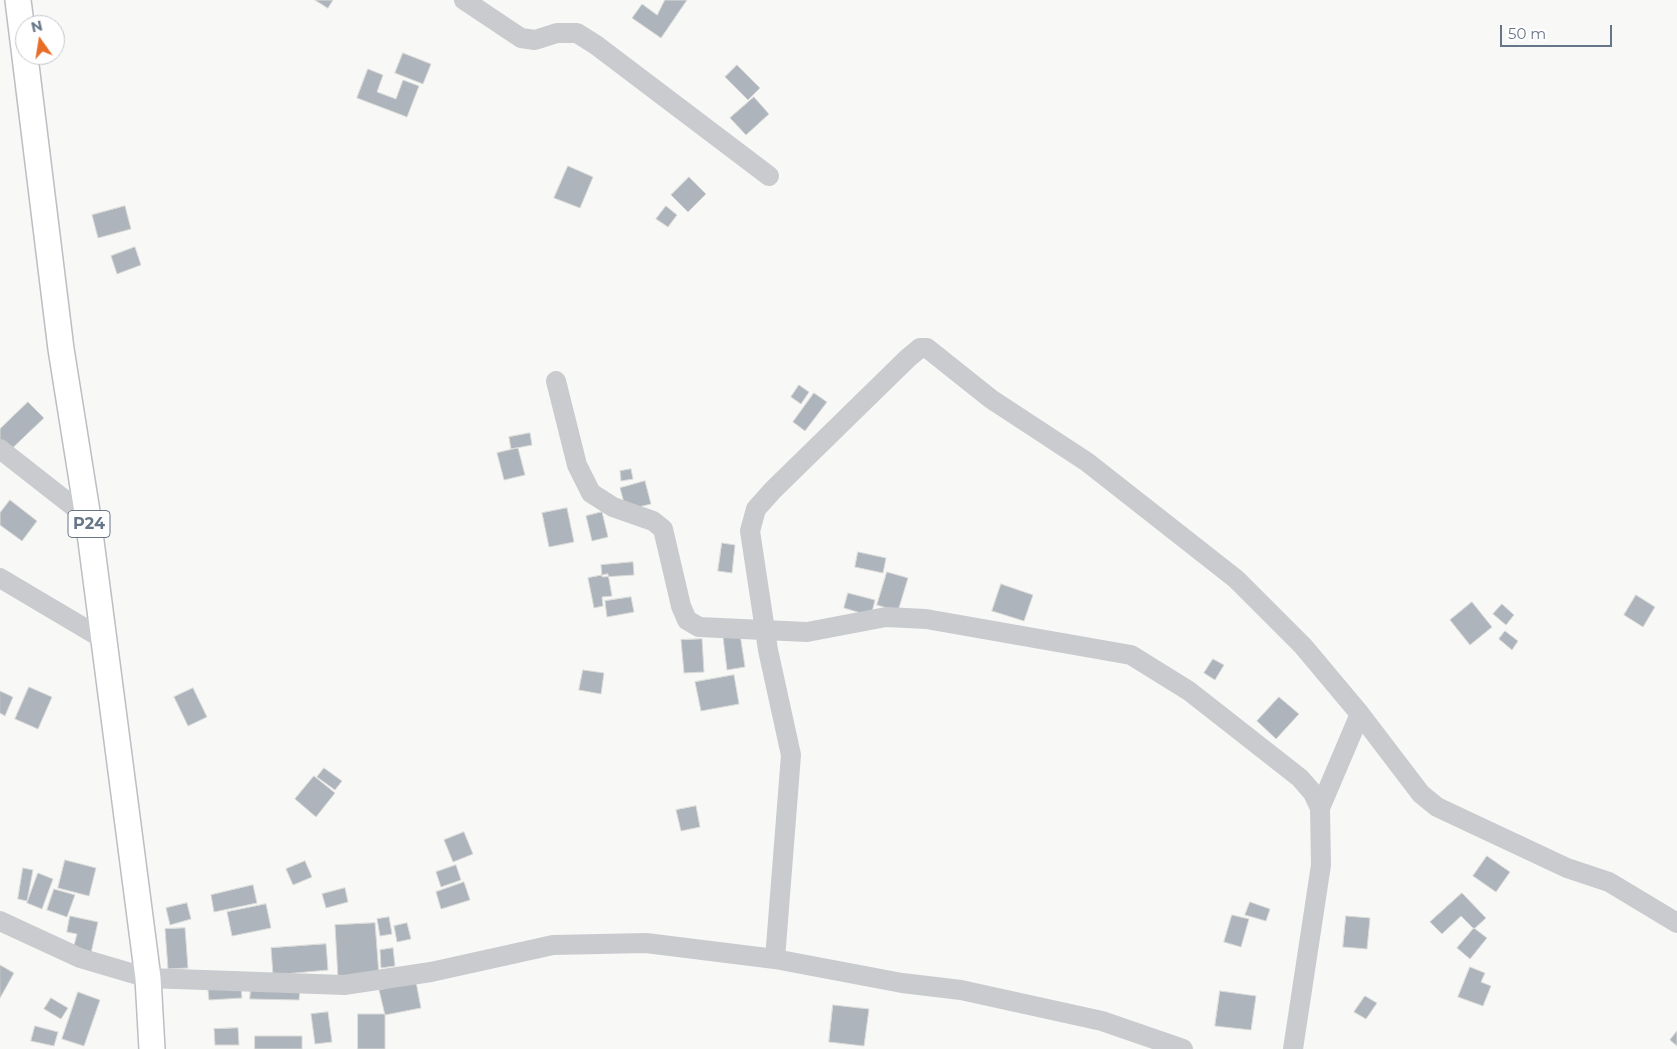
<!DOCTYPE html>
<style>
body{margin:0}
#map{position:relative;width:1677px;height:1049px;overflow:hidden;background:#f8f9f6;font-family:Montserrat,sans-serif}
canvas{display:block}
.north{position:absolute;left:15px;top:15px;width:50px;height:50px;box-sizing:border-box;background:#fff;border:1px solid #c2c8cf;border-radius:50%;rotate:347deg;font-size:14px;font-weight:700;line-height:20px;text-align:center;color:#677588}
.north::after{content:'';display:block;margin:auto;width:18px;height:22px;background:#e86d27;clip-path:polygon(50% 0,100% 100%,50% 72%,0 100%)}
.scale{position:absolute;left:1500px;top:25px;width:112px;height:22px;box-sizing:border-box;border:2px solid #677588;border-top:0;padding-left:6px;font-size:15px;line-height:18px;white-space:nowrap;color:#677588;-webkit-text-stroke:4px #fff;paint-order:stroke}
</style>
<div id="map">
<canvas width="1677" height="1049"></canvas>
<div class="north">N</div>
<div class="scale">50 m</div>
</div>
<script>
const ctx = document.querySelector('canvas').getContext('2d');
ctx.lineJoin = 'round';
function paint(path, color) {
  ctx.fillStyle = color;
  ctx.fill(path, 'evenodd');
}
function strokePath(path, color, width, dash) {
  ctx.strokeStyle = color;
  ctx.lineWidth = width;
  ctx.lineCap = dash ? 'butt' : 'round';
  ctx.setLineDash(dash || []);
  ctx.stroke(path);
}
function label(font, color, halo, rows, align = 'center') {
  ctx.font = font + ' Montserrat,sans-serif';
  ctx.lineWidth = 5;
  ctx.setLineDash([]);
  ctx.textBaseline = 'middle';
  ctx.strokeStyle = halo;
  ctx.fillStyle = color;
  for (const [text, x, y, turn = 0] of rows) {
    ctx.save();
    ctx.translate(x, y);
    ctx.rotate((+turn || 0) * Math.PI / 180);
    ctx.textAlign = isNaN(turn) ? turn : align;
    if (halo) ctx.strokeText(text, 0, 0);
    ctx.fillText(text, 0, 0);
    ctx.restore();
  }
}
const building = new Path2D(`
 M315,0H333L328,8Z
 M665,0H687L661,38L632,18L642,4L657,15Z
 M403,53L431,64L423,84L395,73Z
 M737,65L760,88L748,100L725,77Z
 M368,69L383,75L377,92L396,99L403,80L419,86L407,117L357,98Z
 M754,97L769,114L746,135L730,118Z
 M568,166L593,177L580,208L554,198Z
 M689,177L706,194L688,212L671,195Z
 M125,206L131,229L98,238L92,215Z
 M666,206L677,215L668,227L656,219Z
 M135,247L141,265L117,274L111,256Z
 M799,385L809,392L801,404L791,397Z
 M814,393L827,402L805,431L793,422Z
 M28,402L44,418L3,457L0,454V429Z
 M530,433L532,445L511,449L509,437Z
 M518,448L525,475L504,480L497,453Z
 M631,469L633,479L621,481L620,471Z
 M645,481L651,504L626,510L620,488Z
 M10,500L37,521L22,541L0,525V513Z
 M567,508L574,542L549,547L542,513Z
 M602,512L608,537L592,541L586,516Z
 M722,543L735,545L732,573L718,571Z
 M858,552L886,558L883,573L855,567Z
 M633,562L634,575L602,577L601,565Z
 M887,572L908,578L898,611L877,605Z
 M608,574L612,596L602,597L603,606L594,608L588,578Z
 M1001,584L1033,595L1024,621L992,611Z
 M848,593L875,600L871,616L844,608Z
 M1636,595L1655,607L1643,627L1624,615Z
 M631,597L634,612L607,617L605,601Z
 M1472,602L1492,627L1470,645L1450,620Z
 M1502,604L1514,615L1506,625L1493,614Z
 M1505,631L1518,641L1512,650L1499,639Z
 M740,634L745,667L727,670L723,637Z
 M702,639L704,672L684,673L681,640Z
 M1213,659L1224,665L1215,680L1204,673Z
 M583,670L604,673L601,694L579,690Z
 M734,675L739,704L701,711L695,682Z
 M29,687L52,697L38,729L15,719Z
 M193,688L207,717L188,726L174,697Z
 M0,691L13,697L5,716L0,713Z
 M1279,697L1299,714L1276,739L1257,721Z
 M324,768L342,781L335,790L317,777Z
 M314,776L335,793L316,817L295,799Z
 M696,806L700,827L681,831L676,810Z
 M464,832L473,854L453,862L444,840Z
 M1487,856L1510,872L1496,892L1473,876Z
 M65,860L96,868L89,896L58,888Z
 M305,861L312,877L293,885L286,869Z
 M456,865L461,880L441,887L436,872Z
 M23,868L33,870L27,901L18,899Z
 M38,873L53,879L42,909L27,903Z
 M464,882L470,900L441,909L436,892Z
 M253,885L257,903L214,912L211,895Z
 M345,888L348,902L326,908L322,894Z
 M54,889L75,895L67,917L47,910Z
 M1462,893L1486,918L1474,929L1461,916L1442,934L1430,922Z
 M1250,902L1270,909L1266,921L1245,915Z
 M187,903L191,919L170,925L166,908Z
 M266,904L271,928L232,936L227,912Z
 M1232,915L1249,919L1241,947L1224,942Z
 M70,916L98,922L91,953L73,949L77,934L67,932Z
 M1346,916L1370,918L1367,949L1343,947Z
 M389,917L392,934L380,936L377,919Z
 M375,923L379,975L338,978L335,925Z
 M407,923L411,939L397,942L394,926Z
 M185,928L188,968L168,969L165,929Z
 M1474,928L1487,938L1470,959L1457,948Z
 M326,944L328,970L273,975L271,948Z
 M393,948L395,966L381,968L380,950Z
 M0,965L14,973L0,998Z
 M1470,967L1485,973L1481,982L1491,986L1483,1006L1458,997Z
 M416,982L421,1008L385,1015L379,990Z
 M251,986L300,987L299,1000L250,999Z
 M241,988L242,998L209,1000L208,990Z
 M1220,991L1256,996L1251,1030L1215,1026Z
 M78,992L100,1000L84,1046L62,1039Z
 M1365,996L1377,1003L1366,1019L1354,1012Z
 M51,998L68,1008L61,1019L44,1009Z
 M833,1005L869,1009L864,1046L829,1042Z
 M328,1012L332,1042L315,1044L311,1014Z
 M358,1014H385V1049H358Z
 M35,1026L58,1032L54,1046L31,1041Z
 M238,1028L239,1045H215L214,1029Z
 M1677,1031V1046L1670,1040Z
 M255,1036H302V1049H255Z`);
const minor = new Path2D(`
 M464,0L521,38L535,40L557,33H577L596,45L769,176
 M556,381L577,465L591,493L613,507L653,521L663,529L681,606L687,620L699,627L807,632L886,617L926,619L1131,655L1189,691L1300,778L1313,793L1320,808L1321,865L1293,1049
 M0,449L88,518
 M0,578L103,639
 M1320,808L1360,714
 M0,921L80,958L148,978L344,985L431,972L553,945L646,943L775,959L902,983L961,990L1102,1021L1183,1049
 M775,959L791,755L768,650L750,531L756,509L773,490L908,358L920,348H927L991,399L1087,462L1236,579L1303,646L1360,714L1421,794L1437,807L1567,868L1609,882L1677,923`);
const major = new Path2D(`
 M18,0L61,349L88,518L148,978L152,1049`);
const shields = [
 [89,524,42]
];
const shieldNames = [
 ["P24",89,524]
];
paint(building, '#adb4bb');
strokePath(building, '#dadbd8', 1);
strokePath(major, '#bbbec2', 28);
strokePath(minor, '#c9cbcf', 20);
strokePath(major, '#fff', 25);
for (const [x, y, w] of shields) {
  const box = new Path2D();
  box.roundRect(x - w / 2, y - 13.5, w, 27, 4);
  ctx.fillStyle = '#fff';
  ctx.fill(box);
  strokePath(box, '#677588', 1);
}
label('bold 16px', '#677588', null, shieldNames);
</script>
